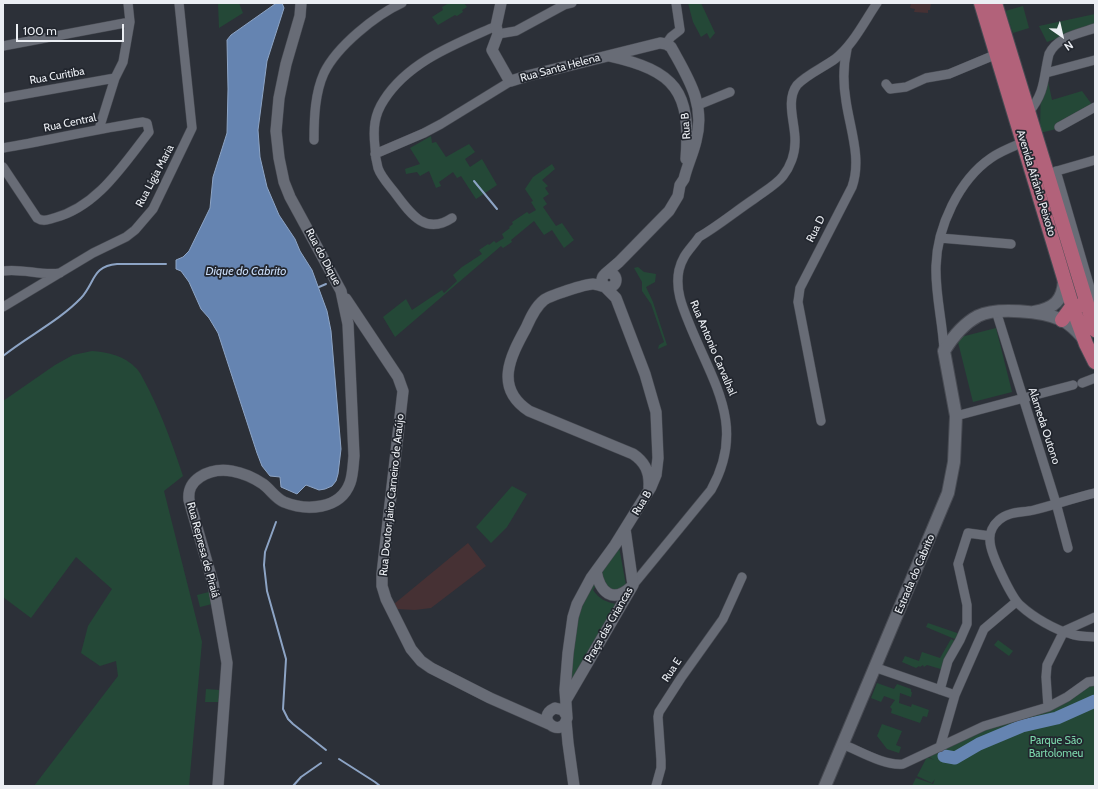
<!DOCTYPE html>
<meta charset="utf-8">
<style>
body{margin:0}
#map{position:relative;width:1098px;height:789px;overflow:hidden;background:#2c3038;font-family:Cabin,sans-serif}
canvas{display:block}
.frame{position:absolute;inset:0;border:4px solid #ebeef3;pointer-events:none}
.north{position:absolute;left:1042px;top:16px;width:40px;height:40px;-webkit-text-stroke:3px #22262e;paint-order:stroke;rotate:146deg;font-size:11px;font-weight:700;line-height:16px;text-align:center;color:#ebeef3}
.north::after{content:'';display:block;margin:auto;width:14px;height:18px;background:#ebeef3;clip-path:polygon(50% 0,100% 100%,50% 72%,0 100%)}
.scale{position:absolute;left:16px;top:24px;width:108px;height:18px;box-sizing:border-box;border:2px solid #ebeef3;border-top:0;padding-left:5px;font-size:12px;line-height:14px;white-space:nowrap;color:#ebeef3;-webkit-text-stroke:3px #22262e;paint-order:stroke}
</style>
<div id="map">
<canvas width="1098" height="789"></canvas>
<div class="frame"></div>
<div class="north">N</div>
<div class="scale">100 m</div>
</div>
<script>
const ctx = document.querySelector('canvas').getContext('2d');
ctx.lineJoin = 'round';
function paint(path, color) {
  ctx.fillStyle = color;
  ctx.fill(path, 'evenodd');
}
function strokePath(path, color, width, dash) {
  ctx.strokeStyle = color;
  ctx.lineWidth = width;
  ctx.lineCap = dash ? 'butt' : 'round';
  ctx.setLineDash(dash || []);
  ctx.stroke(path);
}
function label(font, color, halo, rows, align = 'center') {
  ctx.font = font + ' Cabin,sans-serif';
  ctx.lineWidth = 3.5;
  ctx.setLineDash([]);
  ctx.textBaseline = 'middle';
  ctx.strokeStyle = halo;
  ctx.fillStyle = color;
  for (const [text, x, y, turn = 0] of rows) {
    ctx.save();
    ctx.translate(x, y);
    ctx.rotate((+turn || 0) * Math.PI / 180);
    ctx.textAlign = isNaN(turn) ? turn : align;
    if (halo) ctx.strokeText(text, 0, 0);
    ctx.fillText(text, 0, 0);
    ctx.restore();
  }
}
const education = new Path2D(`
 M911,3H931L930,10H928V13L914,12L915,9L910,8Z
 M468,543L486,566L431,608L415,610L397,609L394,604Z`);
const green = new Path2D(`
 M218,3H239L243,13L219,28Z
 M449,3H464L467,7L462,10L463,12L457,16L455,15L438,25L432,17L443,10L442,7Z
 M688,3H701L715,33L710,39L707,33L701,37L693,22Z
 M1023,6L1029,28L1013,33L1005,11Z
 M1095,14V25L1047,42L1039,26Z
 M1041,79L1048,81L1052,100L1082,91L1093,106L1060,128L1040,133Z
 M431,136L432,143L436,142L446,157L469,144L475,152L465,159L470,167L482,159L497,185L476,199L461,176L457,178L453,172L439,182L441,186L436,188L429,171L420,176L417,172L406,174L405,169L420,164L410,148Z
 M552,164L555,169L542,180L548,186L545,188L549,194L543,198L547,204L543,207L556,226L562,223L574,240L564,248L552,230L544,235L534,221L511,240L512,242L503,248L501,246L395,337L383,317L406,299L412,310L442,290L444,293L457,281L453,275L462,267L482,254L479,250L488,244L489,245L494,241L496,243L504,238L502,234L510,228L509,227L513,224L512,222L527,212L529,214L536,210L531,202L533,201L525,189L533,177Z
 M638,267L644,272L656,274L655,282L646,287L653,302L667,345L658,349L659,345L664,342L651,304L642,291V282L634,268Z
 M996,328L1012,392L973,402L957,338Z
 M92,351C108,352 125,356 137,369C142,375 145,383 149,390C163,418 173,446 183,476L164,491L202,642L189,786H34L118,676L116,661L100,666L81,653L88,626L112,589L76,557L31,618L3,597V401L55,365L73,355Z
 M512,486L527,494L507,527L491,543L476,527Z
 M619,547L626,585L621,590H612L599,581L593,590C599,599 606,602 616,604L570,685L571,649L577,618L586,594Z
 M209,592L212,604L200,607L197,595Z
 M928,623L960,634L957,640L926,627Z
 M951,639L957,642L944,670L927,665L924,667L923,665L920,667L919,666L916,668L902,662L905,656L919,661L922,652L940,658Z
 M998,640L1013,651L1009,656L994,645Z
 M877,683L894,689L897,684L911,689V692H912L911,697L900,693L899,703L911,707L912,704L929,710L927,717L923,716L920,723L891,713L892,709L890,707L895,700L884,696L881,702L871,698Z
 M1095,683V786H912L916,778L933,784L935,779L932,783L917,776L927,757L934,760L928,756L985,729Z
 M206,689L220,690V702H205Z
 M882,724L902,731L896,745L901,747L899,753L887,749L877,736Z`);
const water = new Path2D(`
 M282,3L284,8L267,61L258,130L260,157L267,187L279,215L295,239L300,251L312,270L327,311L331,331L341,449L338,474L336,481L332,486L325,489L319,490L306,485L297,494L281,487L280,477L270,476L262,466L257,453L218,333L209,318L201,309L189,282L181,271L176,269V260L183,257L189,251L210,208L213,177L227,133L228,89L227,40L231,35L275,4Z`);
const stream = new Path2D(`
 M474,181L497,209
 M319,287L326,284
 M3,356C28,336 59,321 81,298C95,283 92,266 117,264H166
 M276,522L265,552L264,565L267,591L286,659L283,709L288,719L293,724L326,750
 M339,759L375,782L380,786
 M293,786L301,777L321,763`);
const river = new Path2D(`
 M944,756L955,758L979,744L1022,726L1057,718L1095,701`);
const minor = new Path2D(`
 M498,34L516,31L564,5L572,3
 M666,44L671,37L680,30L676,3
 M3,46L130,22
 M1046,73L1095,60
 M886,84L890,89L906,87L926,78L949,74L997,54
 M3,98L115,78
 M698,105L730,92
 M1029,112C1046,91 1043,78 1049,54C1057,37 1078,34 1095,28
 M1059,127L1095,107
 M99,129L115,78L123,62L130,22L128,3
 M314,140C314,117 315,93 324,73C337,46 376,15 402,3
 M3,148C50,140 96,129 143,122L147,123L149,132C123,165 97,207 54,218C47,220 43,222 37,218L3,167
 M375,154L424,133L441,124L511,81
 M1056,171L1095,305
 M1050,173L1095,160
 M452,218C425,236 410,213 395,193C389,185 381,177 378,168C376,161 375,154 375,147C373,129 374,115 384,100C409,61 456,44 496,26
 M940,238L1011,244
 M3,271C22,268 41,276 60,273
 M3,307L93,253L126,237L135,230L153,209L192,128L179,3
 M996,311L1056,503L1068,548
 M944,351C943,323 935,295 936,266C937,227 959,180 991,158C1001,151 1012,147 1024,142
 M1082,383L1095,378
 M956,416L1073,385
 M821,421L798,302L800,288L852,187C862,159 850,129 846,101C843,83 843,66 847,49
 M1095,493C1074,498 1054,505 1034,510C1022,513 1009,511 999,520C993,525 989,533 990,541C990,553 1012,599 1021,606C1033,617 1055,630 1071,634C1078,637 1087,636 1095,637
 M633,585L711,490C747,426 713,383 689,323C682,306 675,289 679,270C683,254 690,250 699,237C718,226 736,211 754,199C763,192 776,185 783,176C790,167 795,154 795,142C796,125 785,101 797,85C806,75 824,67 835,59C853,45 864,22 877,3
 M874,667L955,695
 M940,690L948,661L960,640L967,624V605L958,564L968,533L990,536
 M1048,707L1046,677L1047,665L1064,631L1095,617
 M842,744C860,751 884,766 903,764L984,726L1048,707L1067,697L1088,682L1095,681
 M940,747L955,695L984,629L1016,602
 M656,786L661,768V760L658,717L659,712L681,678L723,619L742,577`);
const tertiary = new Path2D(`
 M501,3L496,26L498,34L492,50L509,80L511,81L527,76L660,43L666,44L671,47C688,78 706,104 696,141C693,154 687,166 684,179L680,185L678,196L669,211L619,262L605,274
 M609,56C676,71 691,91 686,159
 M602 280a7 7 0 1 1 14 0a7 7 0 1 1-14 0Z
 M605,287C601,286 596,284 593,284C585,284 549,296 544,300C535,307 530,319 526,328C510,357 494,388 529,411L633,454C645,462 650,472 649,487
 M346,299L398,377L403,391L382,574V586L386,599L411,649L421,661L431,668L490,698L549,724
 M596,571C600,592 612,604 631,587
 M566,700L633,585L625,529
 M566,715L563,710L555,708C533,718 562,740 567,718L565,690L568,653L573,617L577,604L591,578L615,545L651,487L656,475L658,458L656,412L645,374L616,298L605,287
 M566,721L568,743L574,786
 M218,786L227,663L213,583L189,500C188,490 191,483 200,477C220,464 245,472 263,484C271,490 275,498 284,502C306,511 340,510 350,483C353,475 353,465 354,456L348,324L341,291L290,197L284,182L279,158L276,131L279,98L286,64L300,16L301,3`);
const secondary = new Path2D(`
 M1034,312C1054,308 1063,301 1064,280
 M825,786L948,493L954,462L956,416L944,351C952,338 963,324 978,316C996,307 1043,311 1062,320C1070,324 1077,331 1083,338`);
const primary = new Path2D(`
 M981,3L1073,308L1086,344L1095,362
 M995,3L1095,330
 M1062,320L1070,309L1081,305`);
const streetNames = [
 ["Rua Santa Helena",560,68,-15],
 ["Rua Curitiba",57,76,-10],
 ["Rua Central",70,123,-12],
 ["Rua B",686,126,-94],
 ["Rua Lígia Maria",155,176,-62],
 ["Avenida Afrânio Peixoto",1036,183,73],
 ["Rua D",816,229,-63],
 ["Rua do Dique",323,257,62],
 ["Rua Antonio Carvalhal",713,348,67],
 ["Alameda Outono",1044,426,72],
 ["Rua Doutor Jairo Carneiro de Araújo",392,495,-84],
 ["Rua B",642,503,-58],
 ["Rua Represa de Piraiá",203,550,75],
 ["Estrada do Cabrito",915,574,-67],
 ["Praça das Criancas",609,625,-60],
 ["Rua E",672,670,-56]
];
const parkNames = [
 ["Parque São",1056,741],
 ["Bartolomeu",1056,754]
];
const waterNames = [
 ["Dique do Cabrito",246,271]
];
paint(education, '#463134');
paint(green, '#244837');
paint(water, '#6584b1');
strokePath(water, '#8da4c5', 1);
strokePath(stream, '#8da4c5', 2);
strokePath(river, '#6584b1', 13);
strokePath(minor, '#484b53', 10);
strokePath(tertiary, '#484b53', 12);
strokePath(secondary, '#484b53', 14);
strokePath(primary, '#484b53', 16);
strokePath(minor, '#686c76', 9);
strokePath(tertiary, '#686c76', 11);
strokePath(secondary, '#686c76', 12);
strokePath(primary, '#b2627a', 14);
label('11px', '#ebeef3', '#22262e', streetNames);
label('11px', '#7bd6ab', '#22262e', parkNames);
label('italic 12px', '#c7daf5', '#22262e', waterNames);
</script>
